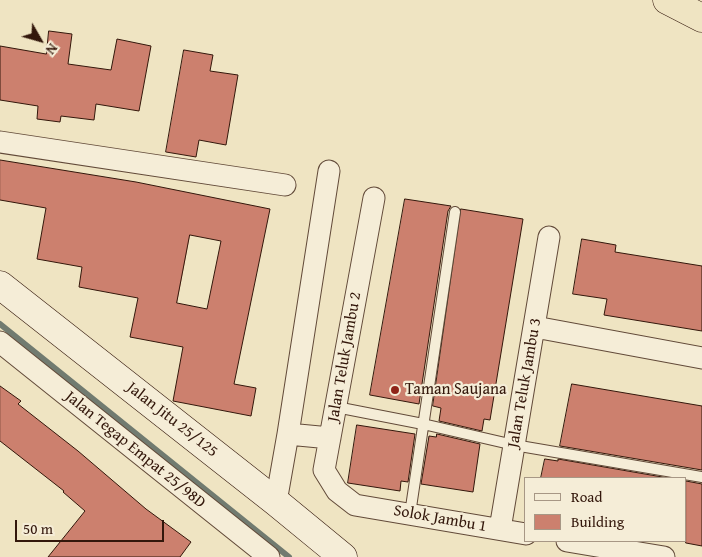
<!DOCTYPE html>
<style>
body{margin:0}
#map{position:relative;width:702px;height:557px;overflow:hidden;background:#efe4c2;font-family:"Gentium Book Plus",serif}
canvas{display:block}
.legend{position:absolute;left:524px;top:477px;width:162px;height:65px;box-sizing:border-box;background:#f5edd7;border:1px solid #a79785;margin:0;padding:6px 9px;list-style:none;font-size:15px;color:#33170b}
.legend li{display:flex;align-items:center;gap:10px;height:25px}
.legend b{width:25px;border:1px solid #a79785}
.north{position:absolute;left:15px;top:15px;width:50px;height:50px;-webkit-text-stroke:4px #f5edd7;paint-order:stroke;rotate:128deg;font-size:14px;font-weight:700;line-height:20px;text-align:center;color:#33170b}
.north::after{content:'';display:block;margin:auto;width:18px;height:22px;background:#33170b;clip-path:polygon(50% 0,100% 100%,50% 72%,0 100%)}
.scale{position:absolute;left:15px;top:520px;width:149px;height:22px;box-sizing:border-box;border:2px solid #33170b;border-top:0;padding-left:6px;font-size:15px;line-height:18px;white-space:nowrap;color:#33170b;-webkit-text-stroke:4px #f5edd7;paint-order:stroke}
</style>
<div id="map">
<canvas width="702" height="557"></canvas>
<ul class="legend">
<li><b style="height:6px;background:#f5edd7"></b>Road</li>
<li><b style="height:14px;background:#cc806e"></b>Building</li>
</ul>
<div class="north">N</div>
<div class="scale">50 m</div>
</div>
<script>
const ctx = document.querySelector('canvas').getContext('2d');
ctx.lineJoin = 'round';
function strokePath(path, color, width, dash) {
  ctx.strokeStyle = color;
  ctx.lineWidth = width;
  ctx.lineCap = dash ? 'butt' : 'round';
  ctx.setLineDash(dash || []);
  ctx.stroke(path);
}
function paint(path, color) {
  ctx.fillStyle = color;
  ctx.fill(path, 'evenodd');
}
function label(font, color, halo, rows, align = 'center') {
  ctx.font = font + ' "Gentium Book Plus",serif';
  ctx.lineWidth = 4.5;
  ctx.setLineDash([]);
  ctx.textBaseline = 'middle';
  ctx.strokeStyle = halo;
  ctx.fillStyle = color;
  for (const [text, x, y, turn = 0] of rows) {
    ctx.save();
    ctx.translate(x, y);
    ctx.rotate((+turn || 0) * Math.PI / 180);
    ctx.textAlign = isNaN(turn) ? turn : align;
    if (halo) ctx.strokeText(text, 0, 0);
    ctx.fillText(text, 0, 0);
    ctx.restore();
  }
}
const stream = new Path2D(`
 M0,324L289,557`);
const building = new Path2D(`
 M49,31L72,34L68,64L111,70L117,39L151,46L139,111L96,104L94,120L61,116L60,122L37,119L38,106L0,100V46L46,54Z
 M184,50L213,55L210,71L238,75L226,145L199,140L196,157L166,152Z
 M0,160L136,182L270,209L234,384L256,388L251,416L173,401L183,347L130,337L138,298L79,287L82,267L37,259L46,208L0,200ZM190,235L221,241L207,309L177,303Z
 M405,199L451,206L448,211L419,404L370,395Z
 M461,209L523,219L490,420L484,419L482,431L439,421L441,408L433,406Z
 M582,239L616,245L615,252L702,266V331L604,315L607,299L573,294Z
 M572,384L702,406V470L560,446Z
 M0,386L21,401L18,404L78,451L146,509L191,542L180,557H48L85,511L63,492L64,491L0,441Z
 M357,425L415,434L408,482L401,481L400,491L348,483Z
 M437,434L480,444L473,492L421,484L429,436L436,437Z
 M545,459L558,461V459L668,478H541Z
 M686,481L702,484V546L686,543Z`);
const lane = new Path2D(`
 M336,407L423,424L514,445L702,477
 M410,514L455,212`);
const street = new Path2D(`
 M0,142L285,185
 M374,198L324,470L337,491L355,505L526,534
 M535,327L702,358
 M0,342L269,557
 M288,434L330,438
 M276,502L288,434L329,171
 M500,529L549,237
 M567,541L664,557`);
const secondary = new Path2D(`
 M0,285L276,502L343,557`);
const highway = new Path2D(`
 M667,0L702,18`);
const markers = [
 [395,390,5,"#8f2418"]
];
const streetNames = [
 ["Jalan Teluk Jambu 2",345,357,-80],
 ["Jalan Teluk Jambu 3",525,383,-80],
 ["Jalan Jitu 25/125",172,420,38],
 ["Jalan Tegap Empat 25/98D",135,450,39],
 ["Solok Jambu 1",440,519,10]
];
const poiNames = [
 ["Taman Saujana",405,390]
];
strokePath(stream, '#717b70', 6);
paint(building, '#cc806e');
strokePath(building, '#33170b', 1);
strokePath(lane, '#624a39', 12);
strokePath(street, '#624a39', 23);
strokePath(secondary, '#33170b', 29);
strokePath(highway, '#33170b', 29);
strokePath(lane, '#f5edd7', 10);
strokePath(street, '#f5edd7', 21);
strokePath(secondary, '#f5edd7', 28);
strokePath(highway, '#efe4c2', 28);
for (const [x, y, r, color] of markers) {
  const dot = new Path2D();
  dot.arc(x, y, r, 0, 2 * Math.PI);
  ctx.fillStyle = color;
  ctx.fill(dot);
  strokePath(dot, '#f5edd7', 2);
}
label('16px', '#33170b', '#f5edd7', streetNames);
label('16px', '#33170b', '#f5edd7', poiNames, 'left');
</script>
